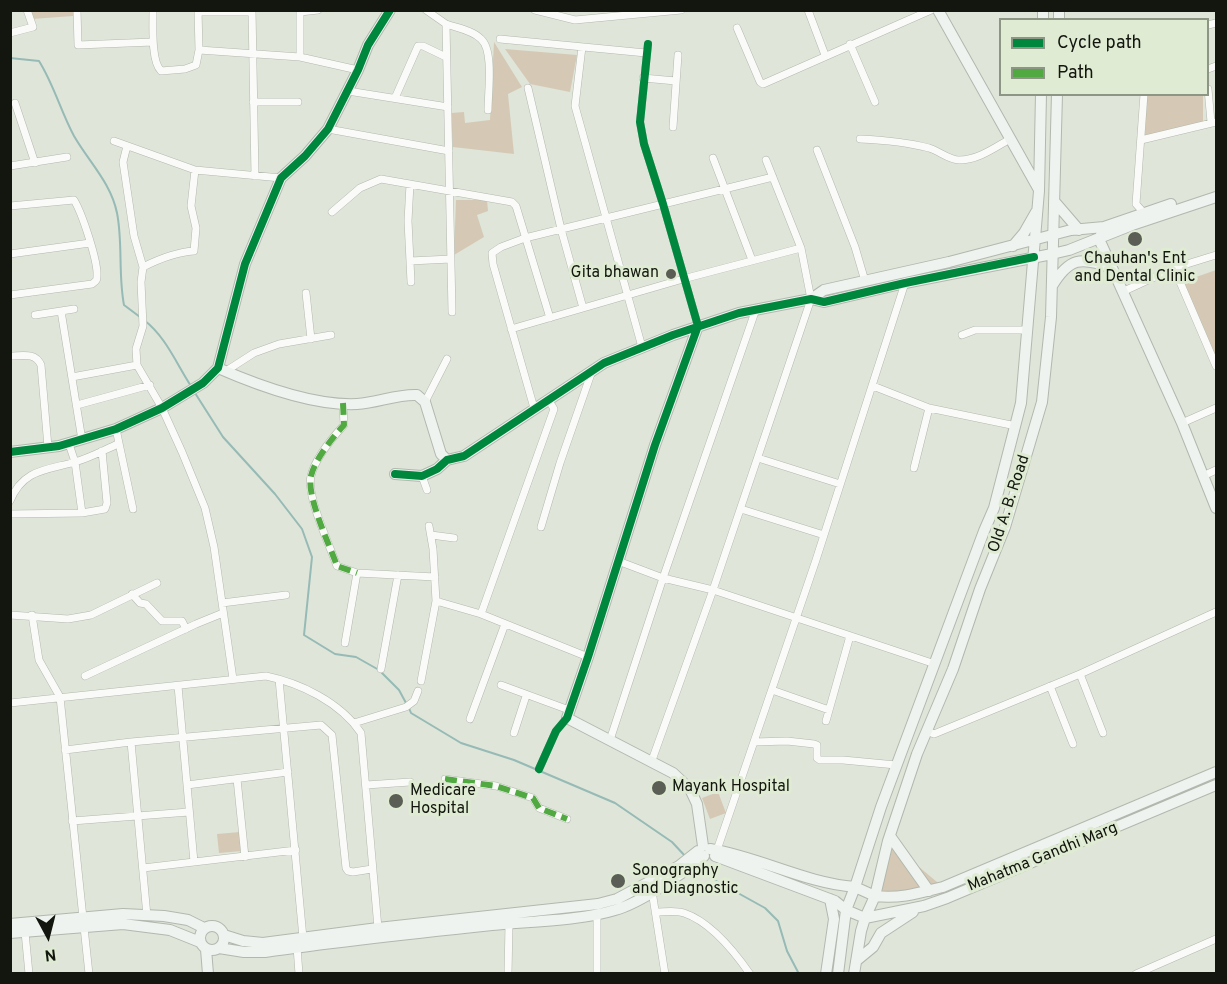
<!DOCTYPE html>
<style>
body{margin:0}
#map{position:relative;width:1227px;height:984px;overflow:hidden;background:#dfe5d9;font-family:Overpass,sans-serif}
canvas{display:block}
.frame{position:absolute;inset:0;border:12px solid #12160e;pointer-events:none}
.legend{position:absolute;left:999px;top:18px;width:210px;height:78px;box-sizing:border-box;background:#dfebd3;border:2px solid #8d9684;margin:0;padding:8px 10px;list-style:none;font-size:18px;color:#12160e}
.legend li{display:flex;align-items:center;gap:12px;height:30px}
.legend b{width:30px;border:2px solid #8d9684}
.north{position:absolute;left:18px;top:906px;width:60px;height:60px;-webkit-text-stroke:4px #dfebd3;paint-order:stroke;rotate:173deg;font-size:16px;font-weight:700;line-height:24px;text-align:center;color:#12160e}
.north::after{content:'';display:block;margin:auto;width:21px;height:27px;background:#12160e;clip-path:polygon(50% 0,100% 100%,50% 72%,0 100%)}
</style>
<div id="map">
<canvas width="1227" height="984"></canvas>
<div class="frame"></div>
<ul class="legend">
<li><b style="height:8px;background:#00873e"></b>Cycle path</li>
<li><b style="height:8px;background:#51a941"></b>Path</li>
</ul>
<div class="north">N</div>
</div>
<script>
const ctx = document.querySelector('canvas').getContext('2d');
ctx.lineJoin = 'round';
function paint(path, color) {
  ctx.fillStyle = color;
  ctx.fill(path, 'evenodd');
}
function strokePath(path, color, width, dash) {
  ctx.strokeStyle = color;
  ctx.lineWidth = width;
  ctx.lineCap = dash ? 'butt' : 'round';
  ctx.setLineDash(dash || []);
  ctx.stroke(path);
}
function label(font, color, halo, rows, align = 'center') {
  ctx.font = font + ' Overpass,sans-serif';
  ctx.lineWidth = 6;
  ctx.setLineDash([]);
  ctx.textBaseline = 'middle';
  ctx.strokeStyle = halo;
  ctx.fillStyle = color;
  for (const [text, x, y, turn = 0] of rows) {
    ctx.save();
    ctx.translate(x, y);
    ctx.rotate((+turn || 0) * Math.PI / 180);
    ctx.textAlign = isNaN(turn) ? turn : align;
    if (halo) ctx.strokeText(text, 0, 0);
    ctx.fillText(text, 0, 0);
    ctx.restore();
  }
}
const green = new Path2D(`
 M27,11H73V16L32,19Z
 M494,42L522,87L508,94L514,154L453,147L451,113L464,112L465,123L490,120Z
 M505,49L577,55L570,92L530,84Z
 M1146,95H1203V124L1145,137Z
 M456,200H487L488,211L477,215L484,237L454,255Z
 M1216,270V360L1182,282Z
 M718,792L726,813L710,819L702,798Z
 M240,832L242,851L219,853L217,834Z
 M888,841L943,887L875,896Z`);
const stream = new Path2D(`
 M10,58L39,61C54,85 61,112 74,136C89,162 111,183 117,213C123,243 118,274 124,305L140,317
 M144,320C166,337 176,363 191,386
 M195,393L223,437L275,494L302,529L312,557L304,635L335,654L356,657L379,670L399,690L406,703
 M409,708L411,713L461,743L514,760L615,803L672,842L686,857
 M696,868L700,872L765,908L778,921L787,951L799,974`);
const street = new Path2D(`
 M77,10L78,45L153,42
 M153,10C153,26 151,61 161,71L185,69L196,65L199,50L198,10
 M252,10L255,176
 M300,10V57
 M426,10L446,24L452,312
 M535,10L575,20L681,10
 M808,10L825,55
 M198,12H252
 M300,12L318,10
 M446,24C457,28 472,30 481,39C494,50 488,93 488,110
 M1208,25L1216,23
 M737,28L760,82L763,84L931,10
 M10,33L33,27L27,10
 M500,39L646,53
 M648,44L640,122L644,144L663,204L698,326
 M850,44L875,102
 M582,47L575,106L642,347
 M199,50L300,57L358,70
 M1208,69L1216,66
 M643,78L676,81
 M528,88L561,229L583,308
 M1208,89L1211,122
 M348,91L448,107
 M395,98L418,46H423L446,57
 M253,102H298
 M15,103L35,163
 M673,127L678,55
 M328,129L449,151
 M860,139C883,140 906,142 929,148C939,151 949,160 959,160C978,160 994,148 1010,139
 M1141,140L1216,122
 M114,141L195,170L281,178
 M127,146L123,162L134,236L143,267C159,259 176,252 194,251L196,228L191,206L195,170
 M817,150L855,247L865,281
 M713,158L752,260
 M10,166L67,157
 M410,184L408,221L411,282
 M10,206L74,200C82,213 98,261 97,276C97,281 96,281 92,284L10,295
 M332,212L360,188L381,179L512,202L516,206L550,318
 M1143,214L1144,213L1136,204L1144,94
 M10,254L90,243
 M410,261L451,259
 M143,267L141,282L143,326L136,349L137,365L162,408L182,452L205,508L214,547L233,679
 M1174,268L1216,366
 M1122,292L1174,268L1216,255
 M306,293L311,339
 M61,311L82,440
 M35,315L74,309
 M511,329L683,279L801,248
 M962,335L975,330H1027
 M10,356C23,356 35,352 41,365L48,447
 M226,371L254,353L279,344L331,335
 M72,377L137,365
 M873,386L929,408L1016,426
 M425,402L447,359
 M343,403L344,425C333,437 315,459 311,476C306,496 330,546 337,566L357,573
 M77,405L150,385
 M534,408L493,264L492,253L501,247L525,238L773,177
 M1182,423L1216,408
 M116,429L133,509
 M69,444L75,462L82,513
 M758,458L840,484
 M914,468L929,408
 M422,476L427,490
 M1203,476L1216,470
 M10,501C23,469 47,470 75,462C90,458 104,450 118,444
 M741,509L824,535
 M10,514L82,513L105,509L107,503L102,451
 M541,527L560,463L592,371
 M431,535L454,538
 M618,561L663,578L713,590L935,664
 M132,594L140,603L146,604L162,621H182L186,629
 M436,601L481,614L588,657
 M222,603L286,595
 M481,614L554,409L548,399
 M10,615L68,619L91,615L157,583
 M32,615L39,660L60,697L83,918
 M345,643L357,573L435,577
 M381,669L398,575
 M1080,674L1103,733
 M85,676L196,624L223,613
 M279,679L303,938
 M421,681L436,601L433,549L429,526
 M501,685L569,710
 M178,686L194,862
 M1050,686L1073,744
 M772,690L829,710
 M10,703L266,676C300,683 340,702 361,733L378,928
 M470,719L505,624
 M826,721L850,636
 M354,723L406,707L414,701L418,691
 M927,731L934,734L1080,674L1216,612
 M514,733L526,696
 M610,740L663,578L756,309
 M131,742L147,916
 M754,742L787,741L814,744L817,745V758L820,760H843L896,765
 M65,750L131,742L321,725L332,735L346,868L348,871L353,872L372,869
 M651,763L713,590L811,299L801,248L766,160
 M539,769L556,731L567,718
 M237,779L245,857
 M445,779L496,786L533,798L539,808L567,819
 M187,785L288,772
 M366,785L410,782
 M72,821L189,812
 M717,850L816,560L905,283
 M143,868L296,850
 M652,891L665,974
 M656,912C665,912 675,910 684,913C711,922 734,951 750,974
 M84,927L89,974
 M25,932L29,974
 M297,947L299,974
 M508,974L509,924
 M597,974V914
 M1136,974L1216,939`);
const secondary = new Path2D(`
 M938,10L1038,188
 M1043,20V10
 M1059,20V10
 M1057,94L1051,317L1042,402L1005,527L980,589L953,669L917,754L888,841L875,896C900,899 919,893 943,887L1216,772
 M1054,201L1079,230
 M1102,233L1099,239L1182,423L1216,508
 M1013,246L1024,233L1036,212
 M1052,286C1069,258 1081,256 1111,268
 M811,299L824,290L949,262L1071,230L1104,227L1171,204
 M698,326L655,445L588,657L567,718L673,773L690,789L697,804L703,846
 M218,368C257,385 314,406 357,404C378,403 396,394 417,395L425,402L441,454L447,460
 M10,452L59,446L116,429L162,408L203,383L218,368L245,264L281,178L305,156L328,129L358,70L368,45L390,10
 M395,474L422,476L437,469L447,460L464,456L604,363L673,335L739,313L811,299L824,302L905,283L1052,254L1069,250L1132,225L1216,197
 M890,836L929,891
 M710,849C759,857 805,883 855,887L881,807L984,531L994,508L1021,403L1039,191L1041,94
 M715,856L835,901L846,910L865,918L875,896L855,887L846,910L838,974
 M10,924L123,914L164,916L188,920L204,928
 M200 938a12 12 0 1 1 24 0a12 12 0 1 1-24 0Z
 M10,933L123,924L170,930L200,942
 M224,935L243,941L263,943L378,928L598,904L617,899L679,866L698,851
 M219,948L244,952H265C340,941 416,933 492,925C530,921 579,921 615,910C641,903 683,873 704,856
 M206,949L208,974
 M856,961L873,947L881,933L913,912
 M826,974L834,919L830,899
 M854,974L861,931L865,918L924,906L947,898L1216,785`);
const quiet = new Path2D(`
 M343,403L344,425C333,437 315,459 311,476C306,496 330,546 337,566L357,573
 M445,779L496,786L533,798L539,808L567,819`);
const cycleway = new Path2D(`
 M10,452L59,446L116,429L162,408L203,383L218,368L245,264L281,178L305,156L328,129L358,70L368,45L390,10
 M395,474L422,476L437,469L447,460L464,456L604,363L673,335L739,313L811,299L824,302L905,283L1034,257
 M539,769L556,731L567,718L588,657L655,445L698,326L663,204L644,144L640,122L648,44`);
const markers = [
 [1135,239,8,"#5a5e55"],
 [671,274,6,"#5a5e55"],
 [659,788,8,"#5a5e55"],
 [396,801,8,"#5a5e55"],
 [618,881,8,"#5a5e55"]
];
const poiNames = [
 ["Chauhan's Ent",1135,260,"center"],
 ["and Dental Clinic",1135,278,"center"],
 ["Gita bhawan",659,274,"right"],
 ["Mayank Hospital",672,788],
 ["Medicare",410,792],
 ["Hospital",410,810],
 ["Sonography",632,872],
 ["and Diagnostic",632,890]
];
const streetNames = [
 ["Old A. B. Road",1010,504,-72],
 ["Mahatma Gandhi Marg",1043,858,-22]
];
paint(green, '#d5c9b5');
strokePath(stream, '#96bab5', 2);
strokePath(street, '#b3b8ae', 8);
strokePath(secondary, '#b3b8ae', 12);
strokePath(street, '#fafbf9', 7);
strokePath(secondary, '#eef3ef', 10);
strokePath(quiet, '#51a941', 6, [12, 6]);
strokePath(cycleway, '#00873e', 8);
for (const [x, y, r, color] of markers) {
  const dot = new Path2D();
  dot.arc(x, y, r, 0, 2 * Math.PI);
  ctx.fillStyle = color;
  ctx.fill(dot);
  strokePath(dot, '#dfebd3', 2);
}
label('16px', '#12160e', '#dfebd3', poiNames, 'left');
label('16px', '#12160e', '#dfebd3', streetNames);
</script>
